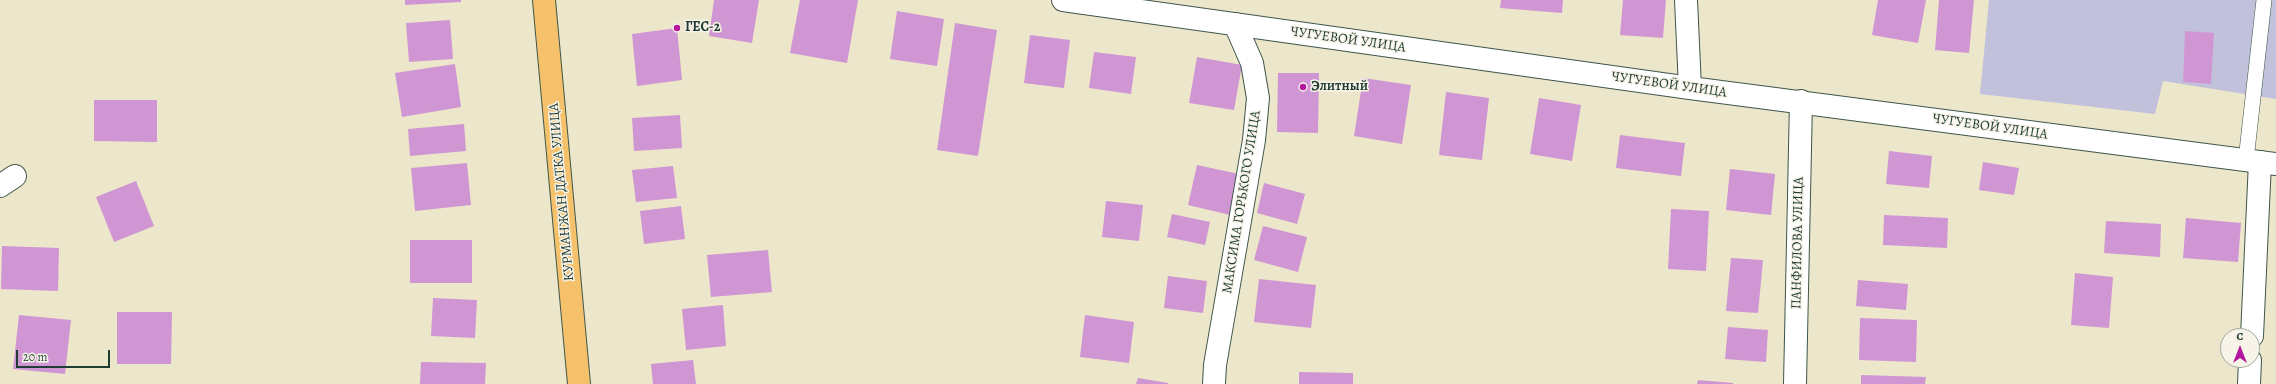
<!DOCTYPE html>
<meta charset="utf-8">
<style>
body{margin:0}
#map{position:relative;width:2276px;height:384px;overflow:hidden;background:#ece6ca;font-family:Alegreya,serif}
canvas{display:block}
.north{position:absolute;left:2220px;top:328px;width:40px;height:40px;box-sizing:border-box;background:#f7f3e8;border:1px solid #a1aaa0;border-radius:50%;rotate:0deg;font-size:11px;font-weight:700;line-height:16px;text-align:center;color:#1f3d34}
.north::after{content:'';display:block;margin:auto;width:14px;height:18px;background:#b5179e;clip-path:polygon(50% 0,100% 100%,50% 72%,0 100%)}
.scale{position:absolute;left:16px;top:350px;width:94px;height:18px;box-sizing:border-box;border:2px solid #1f3d34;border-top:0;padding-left:5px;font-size:12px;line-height:14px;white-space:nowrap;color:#1f3d34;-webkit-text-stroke:3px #f7f3e8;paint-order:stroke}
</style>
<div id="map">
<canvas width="2276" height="384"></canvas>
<div class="north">С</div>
<div class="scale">20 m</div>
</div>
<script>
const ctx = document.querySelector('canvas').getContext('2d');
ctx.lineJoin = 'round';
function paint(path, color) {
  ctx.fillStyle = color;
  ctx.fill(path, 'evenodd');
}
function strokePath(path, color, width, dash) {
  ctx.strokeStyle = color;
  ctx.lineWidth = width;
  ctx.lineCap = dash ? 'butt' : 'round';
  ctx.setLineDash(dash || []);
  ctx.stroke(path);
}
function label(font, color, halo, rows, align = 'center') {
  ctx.font = font + ' Alegreya,serif';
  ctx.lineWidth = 3;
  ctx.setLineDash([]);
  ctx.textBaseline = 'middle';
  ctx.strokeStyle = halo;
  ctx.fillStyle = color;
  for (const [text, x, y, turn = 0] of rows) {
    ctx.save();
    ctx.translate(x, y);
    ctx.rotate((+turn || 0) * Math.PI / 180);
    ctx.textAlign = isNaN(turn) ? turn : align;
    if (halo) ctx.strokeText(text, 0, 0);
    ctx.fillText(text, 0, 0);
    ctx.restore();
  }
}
const industrial = new Path2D(`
 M1989,0H2276V99L2163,81L2155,114L1980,94Z`);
const building = new Path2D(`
 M405,0H461V2L405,5Z
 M714,0H759L752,43L709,36Z
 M800,0H858L847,63L790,53Z
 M1501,0H1563L1562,13L1500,8Z
 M1623,0H1666L1663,38L1620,35Z
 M1878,0H1926L1918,43L1872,35Z
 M1939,0H1974L1969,53L1935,50Z
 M897,11L944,19L937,66L890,59Z
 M450,20L453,59L409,62L406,23Z
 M955,23L997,30L978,156L937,150Z
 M677,28L682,80L637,86L632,34Z
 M2185,31L2214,33L2211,84L2183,82Z
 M1030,35L1070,40L1064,88L1024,83Z
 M1094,52L1136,57L1131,94L1089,88Z
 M1197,57L1242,65L1234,110L1189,103Z
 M455,64L461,107L402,117L395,73Z
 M1278,73H1319L1318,133L1277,132Z
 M1363,78L1411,85L1402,144L1354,136Z
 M1446,92L1489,98L1482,160L1439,155Z
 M1539,98L1581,105L1572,161L1530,154Z
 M94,100H157V142L94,141Z
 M680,115L682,148L634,151L632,118Z
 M464,124L466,151L410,156L408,129Z
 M1620,135L1685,143L1681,176L1616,168Z
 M1889,151L1932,156L1929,188L1886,184Z
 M1983,162L2019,168L2014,195L1979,190Z
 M467,163L471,205L415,211L411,168Z
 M1197,165L1239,174L1230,215L1188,205Z
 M673,166L677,198L636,202L632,170Z
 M1730,169L1775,174L1771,215L1726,210Z
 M136,181L154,226L114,242L96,197Z
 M1264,183L1305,194L1297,224L1257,213Z
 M1106,201L1143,205L1139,241L1102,237Z
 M681,206L685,239L644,244L640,211Z
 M1671,209L1709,211L1706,271L1668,269Z
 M1172,214L1210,222L1205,245L1167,237Z
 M1884,215L1948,218L1947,248L1883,245Z
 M2186,218L2241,223L2238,262L2183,258Z
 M2106,221L2161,224L2160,257L2104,253Z
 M1263,226L1307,237L1298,272L1254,260Z
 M410,240H472V283H410Z
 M2,246L59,248L58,291L1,289Z
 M768,250L772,292L711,297L707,255Z
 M1731,258L1763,260L1758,313L1726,311Z
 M2075,273L2113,277L2109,328L2071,325Z
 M1168,276L1207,281L1203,313L1164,308Z
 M1259,279L1316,285L1311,328L1254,322Z
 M1858,280L1908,284L1906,310L1856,306Z
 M433,298L477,300L475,338L431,336Z
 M723,305L726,346L686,350L682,309Z
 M117,312H172L171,364H117Z
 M19,315L71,320L65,374L13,369Z
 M1085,315L1134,322L1129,363L1080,357Z
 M1860,318L1917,320L1916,362L1859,360Z
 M1728,327L1768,330L1766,362L1725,359Z
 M693,360L696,384H653L651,364Z
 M421,362L486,363L485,384H420Z
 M1299,372L1353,373V384H1299Z
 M1861,375L1926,377L1925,384H1861Z
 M1138,378L1168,383V384H1136Z
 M1698,380L1733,383V384H1697Z`);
const service = new Path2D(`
 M2246,160L2264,0`);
const minor = new Path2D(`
 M1686,0L1690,88
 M0,186L15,176
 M2252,336L2260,162
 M1214,384L1215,365L1254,140L1258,98L1252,63L1235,24
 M1795,384L1801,101
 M2249,384L2250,360`);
const tertiary = new Path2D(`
 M1063,0L1690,88L2276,164`);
const primary = new Path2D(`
 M544,0L579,384`);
const markers = [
 [677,28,4,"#b5179e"],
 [1303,87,4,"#b5179e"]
];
const poiNames = [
 ["ГЕС-2",685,28],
 ["Элитный",1311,87]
];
const streetNames = [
 ["ЧУГУЕВОЙ УЛИЦА",1348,40,8],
 ["ЧУГУЕВОЙ УЛИЦА",1669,85,8],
 ["ЧУГУЕВОЙ УЛИЦА",1990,127,8],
 ["КУРМАНЖАН ДАТКА УЛИЦА",562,192,-95],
 ["МАКСИМА ГОРЬКОГО УЛИЦА",1242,202,-81],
 ["ПАНФИЛОВА УЛИЦА",1798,243,-89]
];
paint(industrial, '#c2c1dc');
paint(building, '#d096d3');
strokePath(service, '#3e564a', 16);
strokePath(minor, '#3e564a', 24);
strokePath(tertiary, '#3e564a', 24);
strokePath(primary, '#3e564a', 24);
strokePath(service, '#fff', 15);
strokePath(minor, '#fff', 22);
strokePath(tertiary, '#fff', 22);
strokePath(primary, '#f5c16b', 22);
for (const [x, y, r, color] of markers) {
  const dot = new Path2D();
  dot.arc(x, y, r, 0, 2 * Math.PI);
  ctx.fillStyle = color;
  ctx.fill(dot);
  strokePath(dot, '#f7f3e8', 1.5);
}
label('bold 14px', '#1f3d34', '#f7f3e8', poiNames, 'left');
label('14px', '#1f3d34', '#f7f3e8', streetNames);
</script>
